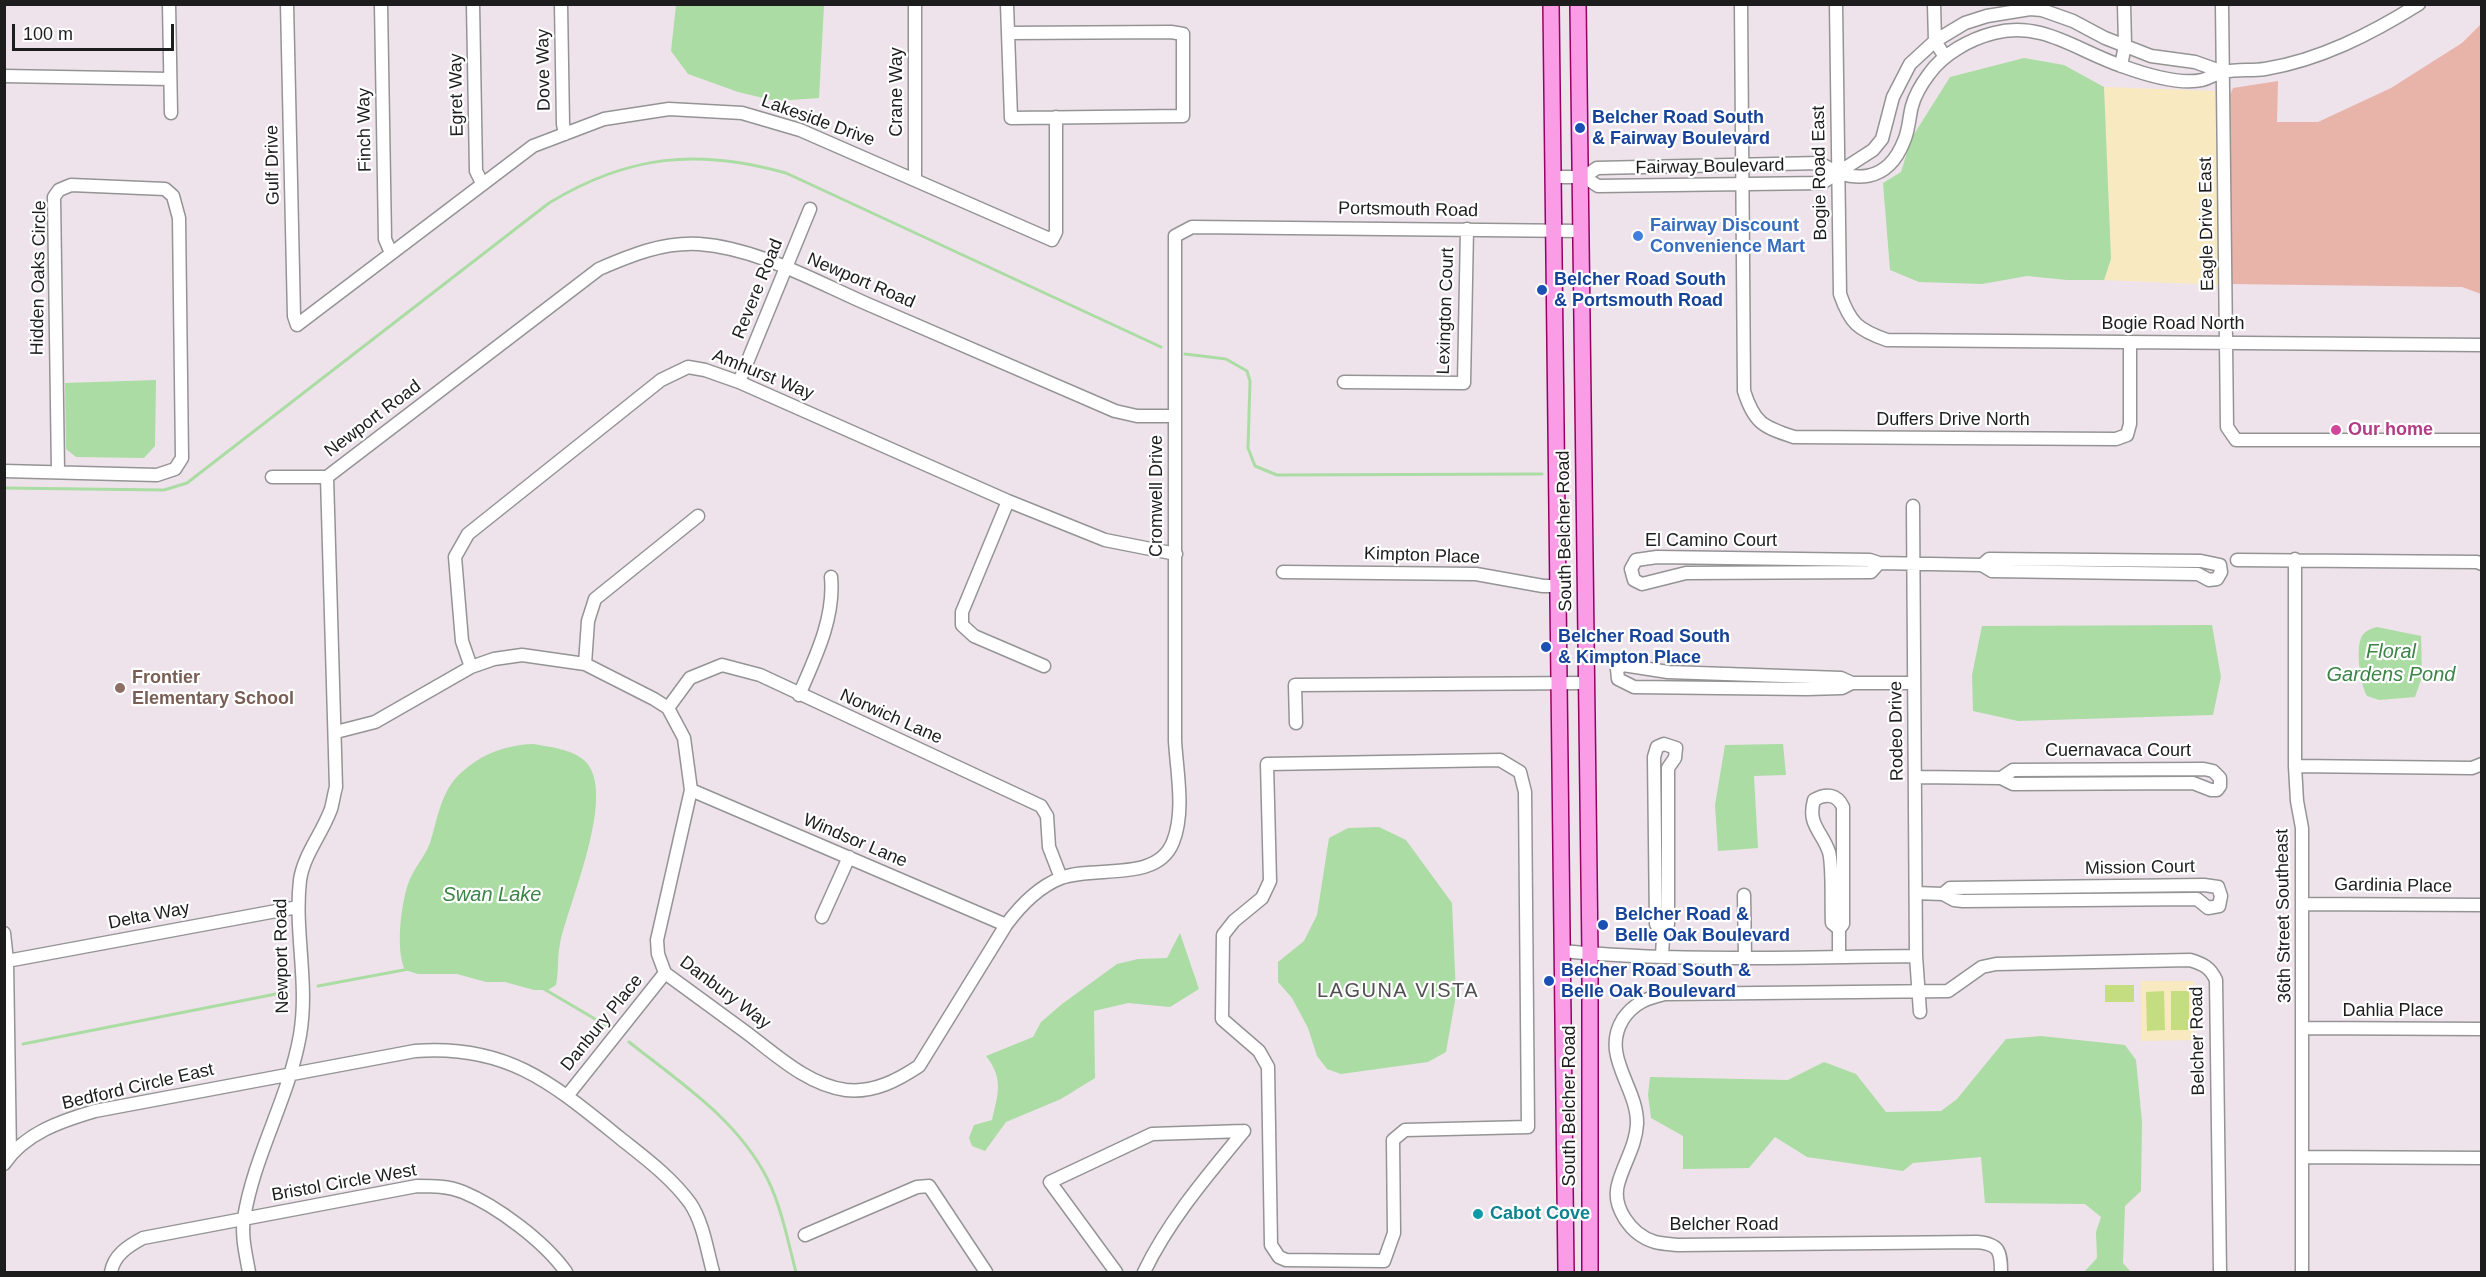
<!DOCTYPE html>
<style>
body{margin:0}
#map{position:relative;width:2486px;height:1277px;overflow:hidden;background:#eee3eb;font-family:Helvetica,sans-serif}
canvas{display:block}
.frame{position:absolute;inset:0;border:6px solid #1d1d1d;pointer-events:none}
.scale{position:absolute;left:12px;top:24px;width:162px;height:27px;box-sizing:border-box;border:3px solid #1d1d1d;border-top:0;padding-left:8px;font-size:18px;line-height:21px;white-space:nowrap;color:#1d1d1d;-webkit-text-stroke:4px #fff;paint-order:stroke}
</style>
<div id="map">
<canvas width="2486" height="1277"></canvas>
<div class="frame"></div>
<div class="scale">100 m</div>
</div>
<script>
const ctx = document.querySelector('canvas').getContext('2d');
ctx.lineJoin = 'round';
function paint(path, color) {
  ctx.fillStyle = color;
  ctx.fill(path, 'evenodd');
}
function strokePath(path, color, width, dash) {
  ctx.strokeStyle = color;
  ctx.lineWidth = width;
  ctx.lineCap = dash ? 'butt' : 'round';
  ctx.setLineDash(dash || []);
  ctx.stroke(path);
}
function label(font, color, halo, rows, align = 'center') {
  ctx.font = font + ' Helvetica,sans-serif';
  ctx.lineWidth = 4.5;
  ctx.setLineDash([]);
  ctx.textBaseline = 'middle';
  ctx.strokeStyle = halo;
  ctx.fillStyle = color;
  for (const [text, x, y, turn = 0] of rows) {
    ctx.save();
    ctx.translate(x, y);
    ctx.rotate((+turn || 0) * Math.PI / 180);
    ctx.textAlign = isNaN(turn) ? turn : align;
    if (halo) ctx.strokeText(text, 0, 0);
    ctx.fillText(text, 0, 0);
    ctx.restore();
  }
}
const grass = new Path2D(`
 M2481,24V294L2462,287L2231,284L2229,97L2233,88L2278,81L2277,122H2318L2391,88L2462,43Z`);
const park = new Path2D(`
 M2104,87L2215,91L2218,100L2220,285L2104,280L2111,259Z
 M2141,981H2194L2195,1040L2141,1041Z`);
const pitch = new Path2D(`
 M2105,985H2134V1002H2105Z
 M2164,991L2165,1030L2147,1031L2146,992Z
 M2171,991H2189V1030H2171Z`);
const water = new Path2D(`
 M676,5H824L819,98L776,101L738,92L688,74L671,51Z
 M2024,58L2064,65L2104,87L2111,259L2104,280H2067L2027,276L1982,284L1919,282L1890,270L1883,183L1901,172L1911,139L1950,77Z
 M156,380L155,446L144,458L76,457L66,449L65,383Z
 M2212,625L2221,677L2213,715L2018,721L1973,711L1972,675L1982,626Z
 M2377,627L2421,636L2422,677L2415,697L2379,700L2367,696C2360,684 2356,650 2361,638C2364,631 2370,629 2377,627Z
 M533,744C550,747 572,749 585,761C618,793 568,904 560,944C557,957 559,971 556,985L548,990H534L505,982H486L457,974H418L405,970C395,950 401,900 410,879C415,867 425,856 430,843C437,821 440,797 455,779C476,756 503,745 533,744Z
 M1783,744L1786,775L1754,776L1758,848L1718,851L1715,805L1725,745Z
 M1379,827L1406,840L1452,903L1456,995L1446,1052L1428,1062L1341,1074L1327,1069L1317,1056L1308,1028L1292,998L1278,982V962L1304,941L1317,915L1329,838L1348,828Z
 M1180,933L1199,989L1170,1007L1128,1003L1094,1011L1095,1078L1061,1099L1006,1122L985,1151L972,1146L969,1138L974,1125L992,1120C998,1094 1004,1079 986,1056L1033,1037L1041,1022L1062,1004L1117,964L1138,959L1167,958Z
 M2041,1036L2125,1045L2136,1060L2142,1122L2141,1191L2125,1206L2123,1263L2131,1272H2084L2097,1258L2096,1232L2101,1217L2085,1204L1985,1203L1981,1157L1913,1163L1903,1171L1807,1157L1775,1137L1749,1168L1683,1169V1136L1651,1118L1648,1095L1650,1077L1788,1080L1824,1062L1856,1074L1886,1112L1941,1111L1957,1099L2006,1039Z`);
const stream = new Path2D(`
 M1185,354L1226,359L1247,371L1250,381L1248,448L1255,466L1277,475L1542,474
 M4,488L164,490L187,483L549,203C628,155 698,148 786,173L1161,347
 M318,986L409,969
 M544,989L607,1026
 M629,1042C681,1083 738,1120 768,1180C782,1209 788,1242 796,1272
 M23,1044L286,992`);
const minor = new Path2D(`
 M169,4L171,113
 M287,4L294,316L297,325L533,146L604,119L669,109L742,113L800,130L1052,240L1056,232V117
 M381,4L385,239L391,253
 M473,4L476,171L482,183
 M561,4L563,124L565,134
 M915,4V179
 M1007,4L1011,118L1183,116V34L1171,32L1008,33
 M1741,4L1744,391C1754,423 1763,427 1794,437L2116,439L2127,435L2130,424V342
 M1836,4L1840,294C1850,323 1858,330 1887,340L2482,345
 M1934,4L1935,41L1945,57
 M2222,4L2227,427L2236,440H2482
 M2121,66L2125,45L2124,4
 M4,76L170,79
 M1553,177H1584L1598,186L1822,183L1873,150L1882,139L1893,97L1910,64L1935,41L1965,23L1987,16L2030,9L2042,10L2073,21L2105,38L2151,56L2195,62L2223,72
 M1584,177L1597,168L1820,163C1854,185 1888,182 1904,141C1909,130 1909,117 1912,106C1915,95 1923,82 1929,74C1943,54 1970,39 1994,33C2042,20 2079,52 2122,66C2144,74 2180,85 2202,80C2210,78 2216,73 2224,72C2237,69 2251,71 2265,69C2320,60 2371,34 2419,4
 M739,382L810,209
 M1344,382L1464,383L1467,229
 M4,471L157,475L175,469L182,458L179,218L173,196L165,189L71,185L59,190L54,197L58,472
 M272,477H327
 M1008,501L962,612V625L974,636L1044,666
 M1913,506L1916,956L1920,1012
 M2295,559V766L2297,801L2302,828V1272
 M2237,560L2477,562L2482,564
 M1879,563L1871,572L1686,573L1642,584L1634,580L1631,569L1636,560L1657,557L1870,560L1879,563L1982,565L1992,571L2198,574L2209,580L2217,579L2221,572L2220,565L2201,561L1989,559L1982,565
 M1283,572L1476,574L1543,586H1559
 M585,664L588,621L595,599L698,516
 M471,667L462,641L455,557L468,534L661,380L688,367L705,370L739,382L1008,501L1105,540L1176,554
 M1852,683L1842,688L1807,689L1634,687L1618,679L1617,669L1623,665L1668,672L1841,678L1852,683H1914
 M799,695C815,658 835,618 831,577
 M668,708L690,678L722,665L760,675L1041,806L1047,816L1049,847L1061,878
 M1296,723L1295,685L1587,683
 M336,732L375,722L471,667L494,659L522,655L585,664L654,699L668,708L684,738L691,790L657,940L658,954L665,973C692,993 720,1013 747,1033C776,1055 808,1085 846,1090C874,1093 898,1080 919,1066L1006,925C1020,906 1038,887 1061,878C1095,865 1157,883 1173,842C1185,812 1177,773 1175,741V236L1192,227L1580,231
 M1500,760L1520,772L1525,792L1528,1127L1405,1130L1393,1140L1394,1233L1384,1261L1286,1260L1279,1257L1271,1245L1268,1067L1259,1051L1222,1019L1223,935L1234,921L1262,898L1270,881L1267,764Z
 M2295,766L2472,768L2482,764
 M1916,777L2001,778L2013,784L2193,783L2211,790H2217L2220,786V778L2213,771L2204,769L2013,770L2001,778
 M691,790L1006,925
 M1916,893L1943,894L1954,900L1963,901L2197,899L2208,908L2219,906L2221,896L2218,887L2204,885L1950,888L1943,894
 M1744,895L1745,957
 M2303,904L2482,905
 M822,917L849,857
 M1839,929L1832,923C1831,906 1833,866 1829,852C1822,831 1807,825 1814,800C1826,793 1837,794 1843,807V924L1839,929V957
 M4,933L7,961L10,1155
 M1563,951C1679,962 1799,957 1916,956
 M1662,956L1663,937L1668,924V768L1675,758L1676,748L1664,744L1657,747L1654,757L1656,924L1663,937
 M7,961L298,907
 M2304,1028L2482,1029
 M567,1096L665,973
 M2303,1157L2482,1158
 M4,1164C25,1133 61,1121 95,1111L415,1051C507,1044 552,1083 620,1138C645,1158 671,1177 690,1203C703,1222 707,1250 713,1272
 M805,1235L917,1187L929,1186L986,1272
 M111,1272C114,1255 128,1246 143,1238L417,1186C433,1186 448,1186 463,1192C497,1206 545,1242 566,1272
 M249,1272C246,1255 241,1236 244,1218C254,1155 289,1098 300,1035C309,983 294,932 300,880C304,854 322,834 331,809C333,802 334,794 336,787L327,477L599,269C631,255 663,242 699,244C756,248 813,280 865,303C948,339 1031,375 1115,411L1137,416H1175
 M1116,1272L1050,1182L1152,1134L1244,1131
 M1144,1272C1169,1220 1207,1176 1244,1131
 M2001,1272C2001,1251 1999,1244 1977,1242L1678,1245C1670,1244 1662,1244 1655,1242C1631,1235 1610,1206 1619,1181C1625,1161 1636,1145 1637,1124C1638,1087 1600,1056 1623,1019C1634,1003 1647,998 1665,994L1948,991L1982,967L1996,964L2190,960C2203,964 2210,967 2216,980L2220,1272`);
const major = new Path2D(`
 M1551,4L1566,1272
 M1578,4L1590,954V1272`);
const markers = [
 [1580,128,6,"#1a4fb4"],
 [1638,236,6,"#3f7fe0"],
 [1542,290,6,"#1a4fb4"],
 [2336,430,6,"#d1479c"],
 [1546,647,6,"#1a4fb4"],
 [120,688,6,"#8d6e63"],
 [1603,925,6,"#1a4fb4"],
 [1549,981,6,"#1a4fb4"],
 [1478,1214,6,"#0f9aa8"]
];
const streetNames = [
 ["Dove Way",544,70,-91],
 ["Crane Way",897,92,-90],
 ["Egret Way",457,95,-91],
 ["Lakeside Drive",818,121,20],
 ["Finch Way",365,130,-91],
 ["Gulf Drive",273,165,-91],
 ["Fairway Boulevard",1710,167,-1],
 ["Bogie Road East",1820,173,-91],
 ["Portsmouth Road",1408,210,1],
 ["Eagle Drive East",2207,224,-91],
 ["Hidden Oaks Circle",39,278,-89],
 ["Newport Road",861,281,23],
 ["Revere Road",758,289,-68],
 ["Lexington Court",1446,311,-88],
 ["Bogie Road North",2173,324],
 ["Amhurst Way",763,375,22],
 ["Newport Road",373,419,-37],
 ["Duffers Drive North",1953,420],
 ["Cromwell Drive",1157,496,-90],
 ["South Belcher Road",1565,531,-91],
 ["El Camino Court",1711,541],
 ["Kimpton Place",1422,556,2],
 ["Norwich Lane",891,717,24],
 ["Rodeo Drive",1897,731,-91],
 ["Cuernavaca Court",2118,751],
 ["Windsor Lane",855,841,23],
 ["Mission Court",2140,868,-1],
 ["Gardinia Place",2393,886,1],
 ["Delta Way",149,916,-11],
 ["36th Street Southeast",2284,916,-91],
 ["Newport Road",282,956,-91],
 ["Danbury Way",725,993,37],
 ["Dahlia Place",2393,1011],
 ["Danbury Place",602,1023,-51],
 ["Belcher Road",2198,1041,-91],
 ["Bedford Circle East",138,1087,-13],
 ["South Belcher Road",1570,1106,-90],
 ["Bristol Circle West",344,1183,-10],
 ["Belcher Road",1724,1225]
];
const transitNames = [
 ["Belcher Road South",1592,118],
 ["& Fairway Boulevard",1592,139],
 ["Belcher Road South",1554,280],
 ["& Portsmouth Road",1554,301],
 ["Belcher Road South",1558,637],
 ["& Kimpton Place",1558,658],
 ["Belcher Road &",1615,915],
 ["Belle Oak Boulevard",1615,936],
 ["Belcher Road South &",1561,971],
 ["Belle Oak Boulevard",1561,992]
];
const shopNames = [
 ["Fairway Discount",1650,226],
 ["Convenience Mart",1650,247]
];
const hotelNames = [
 ["Our home",2348,430]
];
const educationNames = [
 ["Frontier",132,678],
 ["Elementary School",132,699]
];
const cultureNames = [
 ["Cabot Cove",1490,1214]
];
const waterNames = [
 ["Floral",2391,652],
 ["Gardens Pond",2391,675],
 ["Swan Lake",492,895]
];
const neighbourhoodNames = [
 ["LAGUNA VISTA",1398,991]
];
paint(grass, '#e8b3a9');
paint(park, '#f8e9c0');
paint(pitch, '#c5dd81');
paint(water, '#abdca4');
strokePath(stream, '#abdca4', 3);
strokePath(minor, '#949494', 15);
strokePath(major, '#940266', 18);
strokePath(minor, '#fff', 12);
strokePath(major, '#fa9ce6', 15);
for (const [x, y, r, color] of markers) {
  const dot = new Path2D();
  dot.arc(x, y, r, 0, 2 * Math.PI);
  ctx.fillStyle = color;
  ctx.fill(dot);
  strokePath(dot, '#fff', 2);
}
label('18px', '#1d1d1d', '#fff', streetNames);
label('bold 18px', '#164399', '#fff', transitNames, 'left');
label('bold 18px', '#366cbe', '#fff', shopNames, 'left');
label('bold 18px', '#b23c85', '#fff', hotelNames, 'left');
label('bold 18px', '#785e54', '#fff', educationNames, 'left');
label('bold 18px', '#0d838f', '#fff', cultureNames, 'left');
label('italic 20px', '#3c8447', '#fff', waterNames);
ctx.letterSpacing = '1.5px';
label('20px', '#505050', '#fff', neighbourhoodNames);
ctx.letterSpacing = '0px';
</script>
